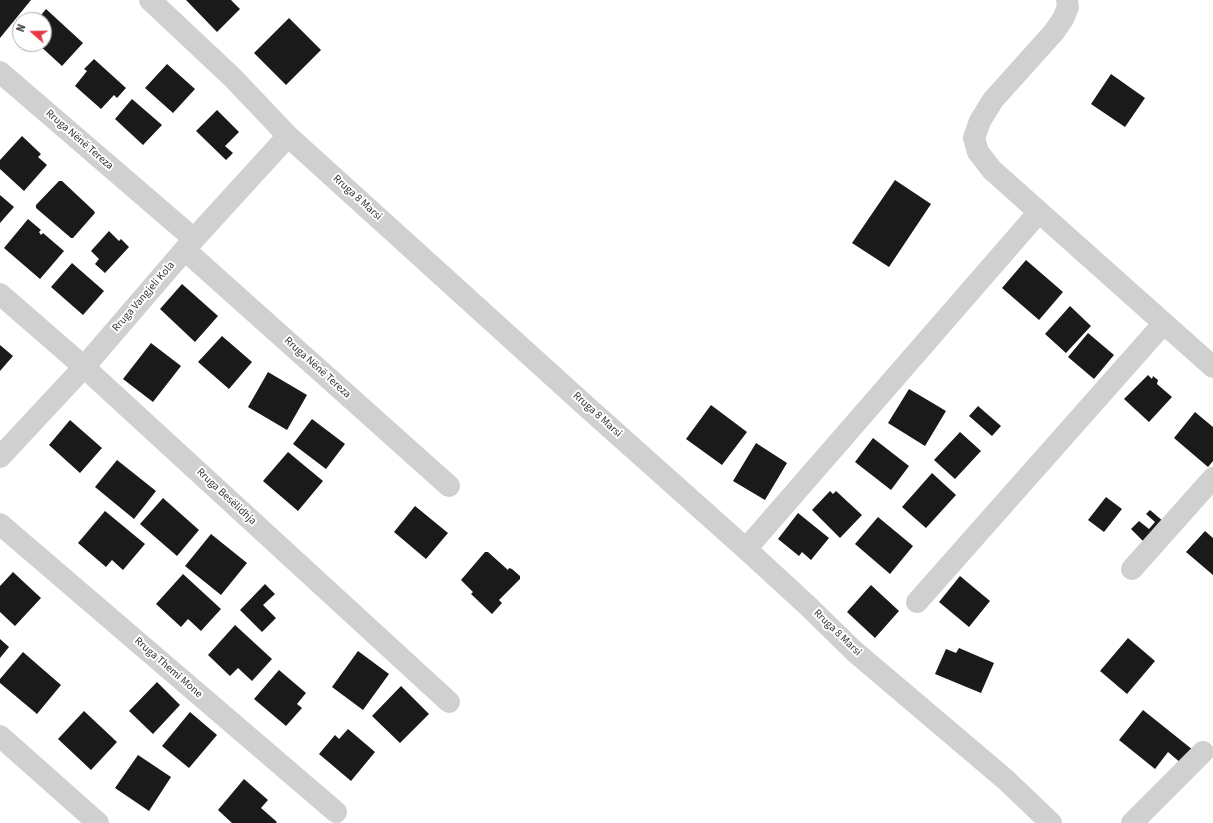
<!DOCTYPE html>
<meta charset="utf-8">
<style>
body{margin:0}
#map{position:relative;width:1213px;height:823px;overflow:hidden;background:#fff;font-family:"Source Sans 3",sans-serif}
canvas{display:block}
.north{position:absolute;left:12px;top:12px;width:40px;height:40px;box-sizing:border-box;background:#fff;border:1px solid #adadad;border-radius:50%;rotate:290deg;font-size:11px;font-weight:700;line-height:16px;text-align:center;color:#333}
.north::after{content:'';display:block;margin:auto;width:14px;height:18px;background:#e63946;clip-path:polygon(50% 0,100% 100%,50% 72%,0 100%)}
</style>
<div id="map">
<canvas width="1213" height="823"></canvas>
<div class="north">N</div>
</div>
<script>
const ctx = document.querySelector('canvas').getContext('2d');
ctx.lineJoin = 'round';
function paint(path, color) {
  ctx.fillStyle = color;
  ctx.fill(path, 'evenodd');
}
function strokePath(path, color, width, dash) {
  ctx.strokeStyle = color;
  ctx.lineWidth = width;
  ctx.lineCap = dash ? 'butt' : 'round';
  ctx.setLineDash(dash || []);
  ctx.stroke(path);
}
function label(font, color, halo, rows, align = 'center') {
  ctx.font = font + ' "Source Sans 3",sans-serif';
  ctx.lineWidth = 4;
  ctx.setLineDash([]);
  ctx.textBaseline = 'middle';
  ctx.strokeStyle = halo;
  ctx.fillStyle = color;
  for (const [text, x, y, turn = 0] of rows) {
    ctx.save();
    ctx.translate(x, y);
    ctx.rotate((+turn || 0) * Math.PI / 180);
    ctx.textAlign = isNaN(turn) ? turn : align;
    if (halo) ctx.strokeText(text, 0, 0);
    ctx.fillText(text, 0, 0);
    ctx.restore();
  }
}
const building = new Path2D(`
 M0,0H31L0,38Z
 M186,0H231L240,9L217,32Z
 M46,9L83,43L62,66L38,44H44V20H37Z
 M289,18L321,50L286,85L254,53Z
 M94,59L126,88L117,98L114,95L101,109L75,86L87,71L84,69Z
 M167,64L195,89L173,113L145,88Z
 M1111,74L1145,98L1125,127L1091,104Z
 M132,99L162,125L143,145L115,119Z
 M217,110L239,132L225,146L233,153L226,160L196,131Z
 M22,136L41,154L38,157L47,165L24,191L0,169V160Z
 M895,180L931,204L889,267L852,243Z
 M59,181H62L94,211L95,213L73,238H71L36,208V205Z
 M0,195L14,207L0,223Z
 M28,219L41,230L39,232L41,235L43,233L64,251L40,279L4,248Z
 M109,231L119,241L121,239L129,247L105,273L95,264L99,259L91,251Z
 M1026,260L1063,292L1039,320L1002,288Z
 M72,263L104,291L83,315L51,287Z
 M182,284L218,316L195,342L160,309Z
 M1070,306L1091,326L1066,353L1045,334Z
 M1088,333L1114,355L1094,379L1068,357Z
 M222,336L252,362L229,389L198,362Z
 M151,343L181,366L153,402L123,379Z
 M0,345L13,356L0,371Z
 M268,372L307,395L287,430L248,407Z
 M1148,375L1152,379L1153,376L1158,380L1157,384L1172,397L1149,422L1124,399Z
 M909,389L946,411L925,446L888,423Z
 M711,405L747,432L722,465L686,439Z
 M978,406L1001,426L992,436L969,416Z
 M1195,412L1213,427V461L1208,467L1174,438Z
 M312,419L345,444L326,469L293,444Z
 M70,420L102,448L80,473L49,445Z
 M960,432L981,451L955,479L934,460Z
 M873,438L909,466L891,490L855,462Z
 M756,443L787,463L765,500L733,481Z
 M288,452L323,481L298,511L263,481Z
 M117,460L156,491L134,519L95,487Z
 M932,473L956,495L926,528L902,507Z
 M830,491L833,494L836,491L862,515L840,538L812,510Z
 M1106,497L1122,509L1104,532L1088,520Z
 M163,498L199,530L177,556L140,524Z
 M415,506L448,533L426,559L394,532Z
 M1150,510L1164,522L1145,543L1131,529L1139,521L1149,529L1155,522L1146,514Z
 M105,511L145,544L123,570L112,560L106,567L78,543Z
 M798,513L829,538L811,560L802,552L799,556L778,539Z
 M878,517L913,546L890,574L855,544Z
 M1205,531L1213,538V575L1186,552Z
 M211,534L247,563L221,595L185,566Z
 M485,552H488L508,570L509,568L512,569L520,576V579L499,600L502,603L492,614L471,594L473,592L461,580Z
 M13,572L41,598L15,626L0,612V586Z
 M183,574L221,609L201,631L188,619L181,627L156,604Z
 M960,576L990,601L969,627L939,602Z
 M265,584L275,594L263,605L276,618L262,632L240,610Z
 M871,585L899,611L875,638L847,612Z
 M235,625L272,659L252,681L238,668L230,676L208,655Z
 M1128,638L1155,661L1127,694L1100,671Z
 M0,639L9,647L0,658Z
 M959,648L994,663L981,693L935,674L946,649L956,653Z
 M358,651L389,674L363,710L332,687Z
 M23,652L61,685L37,714L0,683V679Z
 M279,670L306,693L297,704L302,708L286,726L254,699Z
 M157,682L180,705L153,734L129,711Z
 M401,686L429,714L400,743L372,716Z
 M1143,710L1193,750L1182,764L1168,752L1155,769L1119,740Z
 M84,711L117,742L91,770L58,739Z
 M190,712L217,735L189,768L162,746Z
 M348,729L375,752L351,781L319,754L335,735L339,739Z
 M138,755L171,777L149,811L115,788Z
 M244,779L268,800L261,808L277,822L276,823H232L218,810Z`);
const minor = new Path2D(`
 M150,0L233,78L288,136L588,408L746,549L808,606L854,651L1006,780L1051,823
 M1067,0L1068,7L1063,19L1054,32L993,100L980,121L974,138L978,152L992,170L1213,367
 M0,72L194,239
 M185,250L449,486
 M0,294L84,367L449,702
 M0,457L84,367L194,239L288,136
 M0,524L336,812
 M746,549L1039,212
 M1132,569L1213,478
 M917,602L1164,323
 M0,736L98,823
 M1132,823L1203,752`);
const streetNames = [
 ["Rruga Nënë Tereza",79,140,41],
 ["Rruga 8 Marsi",357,198,42],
 ["Rruga Vangjeli Kola",144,297,-49],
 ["Rruga Nënë Tereza",317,368,42],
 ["Rruga 8 Marsi",597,415,42],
 ["Rruga Besëlidhja",226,497,43],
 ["Rruga 8 Marsi",837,633,44],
 ["Rruga Themi Mone",168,668,41]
];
paint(building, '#1a1a1a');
strokePath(minor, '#d0d0d0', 22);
label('11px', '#333', '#fff', streetNames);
</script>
